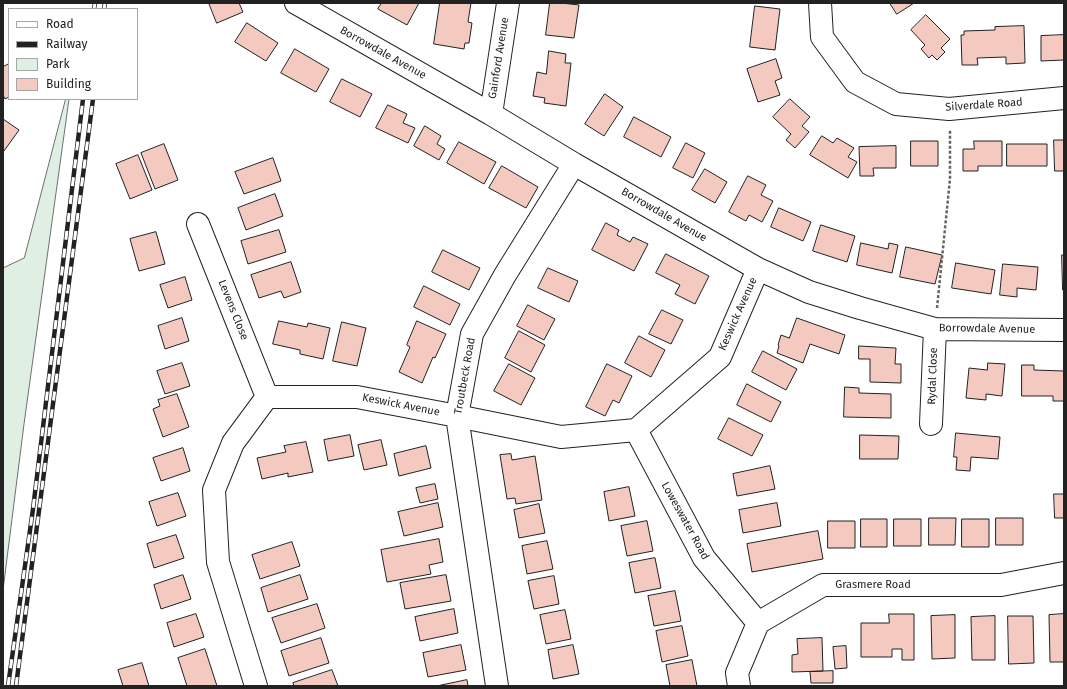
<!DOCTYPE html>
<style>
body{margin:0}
#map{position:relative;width:1067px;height:689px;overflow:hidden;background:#fff;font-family:"Fira Sans",sans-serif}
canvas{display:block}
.frame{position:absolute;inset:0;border:4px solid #222;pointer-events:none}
.legend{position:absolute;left:8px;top:8px;width:130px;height:92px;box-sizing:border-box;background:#fff;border:1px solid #a7a7a7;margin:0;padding:5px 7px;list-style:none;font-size:12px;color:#222}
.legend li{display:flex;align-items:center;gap:8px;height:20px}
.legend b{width:20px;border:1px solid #a7a7a7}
</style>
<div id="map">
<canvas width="1067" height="689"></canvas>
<div class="frame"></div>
<ul class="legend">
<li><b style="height:5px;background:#fff"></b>Road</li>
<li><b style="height:5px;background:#222"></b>Railway</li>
<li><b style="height:11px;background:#e0efe3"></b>Park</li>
<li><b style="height:11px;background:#f3c9c0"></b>Building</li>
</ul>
</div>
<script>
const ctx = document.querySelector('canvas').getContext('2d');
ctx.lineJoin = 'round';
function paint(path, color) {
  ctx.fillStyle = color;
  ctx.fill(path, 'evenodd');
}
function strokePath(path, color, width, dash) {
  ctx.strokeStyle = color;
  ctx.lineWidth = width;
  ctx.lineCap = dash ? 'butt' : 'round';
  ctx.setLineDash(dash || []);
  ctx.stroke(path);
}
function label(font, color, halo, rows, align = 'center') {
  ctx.font = font + ' "Fira Sans",sans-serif';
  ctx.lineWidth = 3;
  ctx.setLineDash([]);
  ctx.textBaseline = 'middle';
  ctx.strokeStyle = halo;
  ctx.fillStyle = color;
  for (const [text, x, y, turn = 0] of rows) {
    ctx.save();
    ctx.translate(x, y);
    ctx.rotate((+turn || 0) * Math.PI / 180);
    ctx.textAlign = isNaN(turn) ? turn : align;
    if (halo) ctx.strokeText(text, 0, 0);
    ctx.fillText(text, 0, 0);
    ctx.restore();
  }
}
const green = new Path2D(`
 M66,99H69L24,424L3,590V268L24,258Z`);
const building = new Path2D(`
 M209,3H239L243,12L217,23Z
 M382,3H419L407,25L378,9Z
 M440,3H471L468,22L472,23L469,43H465L464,49L434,44Z
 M550,3H561L579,5L574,38L546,35Z
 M890,3H914L897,14Z
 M755,6L780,9L775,50L750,47Z
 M926,15L950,39L941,48L945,52L937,60L932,55L929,58L921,49L925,45L911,30Z
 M247,23L278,43L266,61L235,42Z
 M1024,26L1025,63L1006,64V57L977,58L978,65H962L961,35H964V31L995,30V27Z
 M1064,35V60L1041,61V36Z
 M295,49L329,69L316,92L281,73Z
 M549,51L566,54L565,63H571L566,106L544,103L545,98L533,96L537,72L546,74Z
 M776,59L782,78L775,81L780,95L758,102L747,69Z
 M9,64V97L5,99L3,95V67Z
 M342,79L372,94L360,117L330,102Z
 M605,94L623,107L604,136L585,124Z
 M790,99L810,117L802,126L809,132L795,148L786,140L791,134L773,117Z
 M388,105L407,114L403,123L415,128L408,143L376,128Z
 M634,117L671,137L661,157L624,137Z
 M3,119L19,130L4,151L3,150Z
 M425,126L441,136L437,144L445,149L439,160L414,146Z
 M822,136L833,143L837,138L854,148L848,157L857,162L848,178L810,155Z
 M1054,140H1064V171H1055Z
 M911,141H938V166H911Z
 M974,141H1002V166H978V171H963V149H974Z
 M459,142L496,162L484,184L447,163Z
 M686,143L705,153L693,178L673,168Z
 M164,144L178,180L155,189L141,153Z
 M1007,144H1047V166H1007Z
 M896,146V168H873L874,176H860L859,147Z
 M138,155L152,190L130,199L116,164Z
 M273,158L281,181L244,194L235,172Z
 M502,166L538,187L526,208L489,188Z
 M705,169L727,182L715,203L692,190Z
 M748,176L766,185L761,195L773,201L762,222L749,215L746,221L729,212Z
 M275,194L283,216L246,230L238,208Z
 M779,208L811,222L803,241L771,227Z
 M606,223L619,230L617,235L630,242L633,237L648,244L634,271L592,250Z
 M821,225L855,236L847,262L813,251Z
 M279,230L286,252L248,264L241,241Z
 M156,232L165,264L139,271L130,239Z
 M861,243L888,249L889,243L898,245L892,273L857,265Z
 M906,247L942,255L935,284L900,277Z
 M443,250L480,268L469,290L432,272Z
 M666,254L709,276L695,304L675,294L680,285L656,273Z
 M1062,255H1064V290H1063Z
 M291,262L301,292L284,298L281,291L259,298L251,275Z
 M956,263L995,270L991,294L952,288Z
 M1003,264L1038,267L1036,290L1017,288V297L1000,295Z
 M548,268L578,281L569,302L538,288Z
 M185,277L192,300L168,308L160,285Z
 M424,286L460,304L450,325L414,307Z
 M528,305L555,319L544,340L517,326Z
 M662,310L683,320L671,344L649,334Z
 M182,318L189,341L165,349L158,326Z
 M797,318L845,335L839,354L810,344L803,363L777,353L779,346L778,345L781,335L789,338Z
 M279,321L307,327L308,323L330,328L323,359L300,354V350L273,344Z
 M417,321L446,334L435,358L433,357L422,383L399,372L410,347L407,345Z
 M342,322L366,328L357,366L333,361Z
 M519,331L545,345L531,372L505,358Z
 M639,336L665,350L651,377L625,363Z
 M859,346L896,348L895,364H901V383L870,382V359H859Z
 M763,351L797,369L786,390L752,372Z
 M182,363L190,386L165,394L157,371Z
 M988,363L1005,364L1002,396L986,394V400L966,398L969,368L987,370Z
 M509,364L535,378L521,405L494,391Z
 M607,364L632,376L619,403L613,400L605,416L586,407Z
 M1022,365H1034V370L1064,371V401H1053V396H1022Z
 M747,384L781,402L771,422L737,405Z
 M845,387L859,388V393L891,394V418L844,417Z
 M177,394L189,427L163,437L153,409L160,406L158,400Z
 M729,418L763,435L752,456L718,439Z
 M956,433L1000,437L998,459L971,457L970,471L956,470L957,457H954Z
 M350,435L354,456L328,461L324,440Z
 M860,435L899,436L898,459H860Z
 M381,440L387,465L364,470L358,445Z
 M306,442L313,472L288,477V473L262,479L257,458L286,452L284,446Z
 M426,446L431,468L399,476L394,454Z
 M183,448L190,471L161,481L153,458Z
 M511,454L512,460L535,456L542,500L516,504L515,498L507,499L500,455Z
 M770,466L775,489L737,496L733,474Z
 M435,484L438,499L420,503L416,488Z
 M629,487L635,516L609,521L604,492Z
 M178,493L186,516L157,526L149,502Z
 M1054,494H1064V518H1055Z
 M438,503L443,527L404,536L398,512Z
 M777,503L781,526L743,533L739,510Z
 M539,504L545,533L519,538L514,510Z
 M929,518H956L955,545H929Z
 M996,518H1023V545H996Z
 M861,519H887V547H861Z
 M894,519H921V546H894Z
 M962,519H989V547H962Z
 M647,521L653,551L627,556L621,526Z
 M828,521H855V548H828Z
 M818,531L823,559L752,572L747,544Z
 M176,535L184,558L154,568L147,544Z
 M439,539L443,562L429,565L431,574L387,582L381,550Z
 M547,541L553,569L527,574L522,546Z
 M292,542L300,566L260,579L252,555Z
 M655,558L661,588L635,593L629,563Z
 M183,575L191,599L161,609L154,585Z
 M300,575L308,599L268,612L261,588Z
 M446,575L451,601L405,609L400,583Z
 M554,576L559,604L534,609L528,581Z
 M675,591L681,621L654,626L648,596Z
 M317,604L325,628L281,643L272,618Z
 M454,609L458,633L420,641L415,617Z
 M565,610L571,639L546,644L540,615Z
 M196,614L204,637L174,647L167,623Z
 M889,614H914V660H902V649H892V657H861V623H889Z
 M1064,614V662H1050L1049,615Z
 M955,615V658L932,659L931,616Z
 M995,616V660H972L971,617Z
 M1008,616H1033L1034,663L1009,664Z
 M682,626L688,656L662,662L656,631Z
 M321,638L329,663L289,676L281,651Z
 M822,638L823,671L792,672V655L798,654L797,639Z
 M461,645L466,670L428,677L423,653Z
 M573,645L579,674L553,679L548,650Z
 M846,646L847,668L835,669L833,647Z
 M205,649L217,686H187L178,658Z
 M692,660L697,686H670L666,665Z
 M142,663L149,686H123L118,670Z
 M332,670L338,686H294L293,683Z
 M833,671V683H811L810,672Z
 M467,680L468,686H437Z`);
const path = new Path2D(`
 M937,308L950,179V130`);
const minor = new Path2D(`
 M296,3L491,114L574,164L758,269L809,292L860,308L935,329L1064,330
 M820,3L822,37L855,82L896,104L949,109L1064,98
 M491,114L508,3
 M198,224L267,397
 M931,424L935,329
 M636,430L704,558L758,623
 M256,686L218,562L214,490L233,443L267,397H357L457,416L561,437L636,430L720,357L758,269
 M497,686L457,416L472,334L505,275L574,164
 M739,686L737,673L758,623L823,585H1001L1064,573`);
const rail = new Path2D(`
 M94,9L95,3
 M104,9L105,3
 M8,686L33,509L83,99
 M16,686L93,99`);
const streetNames = [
 ["Borrowdale Avenue",383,53,29],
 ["Gainford Avenue",499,58,-81],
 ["Silverdale Road",984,105,-4],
 ["Borrowdale Avenue",664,215,30],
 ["Levens Close",233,310,68],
 ["Keswick Avenue",738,314,-66],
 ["Borrowdale Avenue",987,329,1],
 ["Troutbeck Road",465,376,-80],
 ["Rydal Close",933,376,-88],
 ["Keswick Avenue",401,405,11],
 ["Loweswater Road",685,521,61],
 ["Grasmere Road",873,585]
];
paint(green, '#e0efe3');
strokePath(green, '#6f6f6f', 1);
paint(building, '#f3c9c0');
strokePath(building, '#222', 1);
strokePath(minor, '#222', 24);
strokePath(path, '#646464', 2.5, [3, 2]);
strokePath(minor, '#fff', 22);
strokePath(rail, '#222', 4.5);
strokePath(rail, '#fff', 3, [9]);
label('11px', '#222', '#fff', streetNames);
</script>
